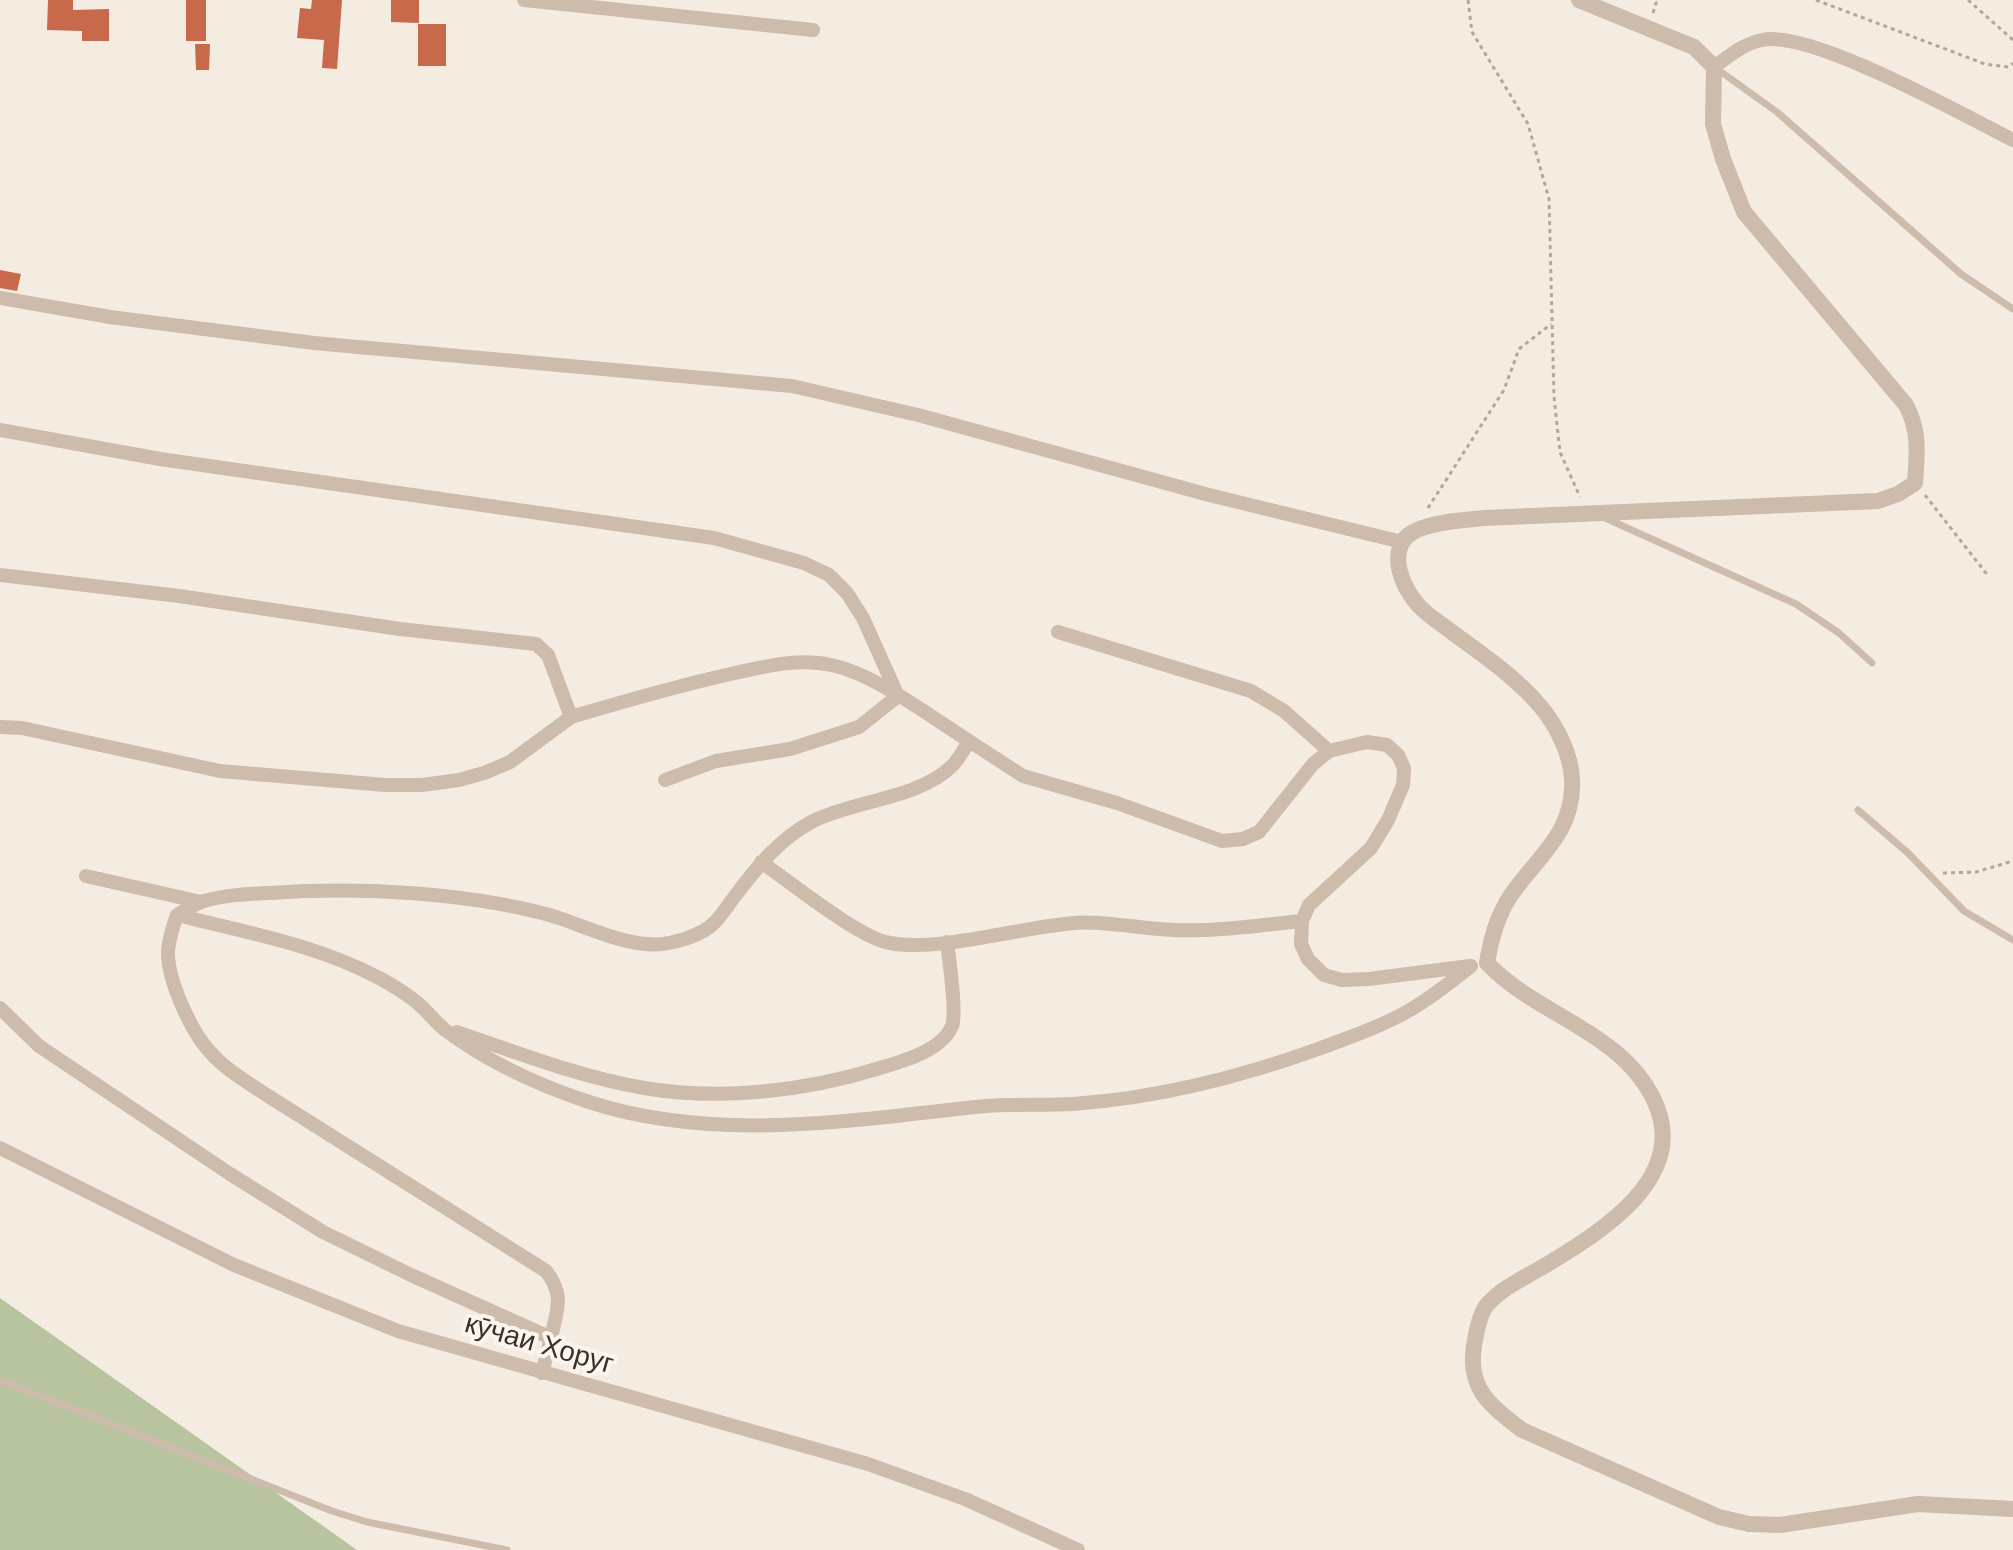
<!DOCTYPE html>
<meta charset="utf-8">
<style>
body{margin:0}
canvas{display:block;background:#f4ebe1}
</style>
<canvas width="2013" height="1550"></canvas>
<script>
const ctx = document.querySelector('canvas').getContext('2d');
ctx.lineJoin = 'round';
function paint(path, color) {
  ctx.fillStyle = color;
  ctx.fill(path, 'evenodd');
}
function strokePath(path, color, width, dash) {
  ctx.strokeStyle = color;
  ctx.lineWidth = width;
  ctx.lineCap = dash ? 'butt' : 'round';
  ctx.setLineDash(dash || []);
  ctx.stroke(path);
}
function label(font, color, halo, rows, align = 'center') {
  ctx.font = font + ' Helvetica,sans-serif';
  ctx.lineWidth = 8;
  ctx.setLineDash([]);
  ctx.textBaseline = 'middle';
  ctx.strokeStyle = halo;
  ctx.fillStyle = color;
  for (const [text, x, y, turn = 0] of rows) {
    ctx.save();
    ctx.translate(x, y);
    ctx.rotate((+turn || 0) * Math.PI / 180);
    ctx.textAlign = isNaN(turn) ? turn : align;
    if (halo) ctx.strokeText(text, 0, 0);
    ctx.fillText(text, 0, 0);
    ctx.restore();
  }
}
const green = new Path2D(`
 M0,1298L357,1550H0Z`);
const building = new Path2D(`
 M48,0H73V10L109,9V41H82V31L47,30Z
 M186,0H206V41H186Z
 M312,0H342L337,69L322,68L324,40L297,38L300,8L311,9Z
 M391,0H419V23L391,22Z
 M418,24H446V66H418Z
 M195,44H210L209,70H196Z
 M0,270L21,274L17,291L0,288Z`);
const path = new Path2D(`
 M1468,0L1472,32L1528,124L1549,199L1554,397L1560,452L1580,497
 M1816,0L1985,64L2009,67L2013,63
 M1968,0L2013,40
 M1653,13L1656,3L1661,0
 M1925,495L1989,577
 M1428,508L1504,390L1519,349L1551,324
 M1943,873L1976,872L2013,861`);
const service = new Path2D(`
 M1717,69L1777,112L1961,274L2013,309
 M1605,518L1796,604L1839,633L1872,663
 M1858,810L1908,853L1964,911L2013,940
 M0,1380L332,1511L367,1522L507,1550`);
const minor = new Path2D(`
 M524,0L813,30
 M1714,67C1729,56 1743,44 1762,40C1810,29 1965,116 2013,140
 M0,298L110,317L314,343L792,386L918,415L1209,495L1402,542
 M0,430L160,459L714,538L804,563L829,575L847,593L863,618L898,696L859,727L790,749L716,761L665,780
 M0,575L179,596L400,629L536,644L548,655L571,717L510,762L484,773L459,780L422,785H385L220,771L22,728L0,727
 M1058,632L1251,691L1284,711L1329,751
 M969,741L1023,776L1117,803L1222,841L1243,839L1259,832L1313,764L1329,751L1367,742L1387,745L1398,755L1404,768L1403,785L1388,820L1371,848L1309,905L1302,921L1301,944L1308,959L1324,975L1342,980L1369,979L1470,966
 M761,862C790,882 859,938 890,943C937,952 1015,929 1065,924C1102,919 1137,929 1174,930C1216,932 1260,925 1302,921
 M86,876L201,902
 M177,915C244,932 319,945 381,979C392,985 405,993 415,1001C426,1009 434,1021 445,1030C488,1062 535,1084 586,1101C712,1143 847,1121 976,1107C1008,1103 1040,1106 1073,1104C1158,1098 1241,1077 1321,1048C1351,1037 1382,1026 1410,1010C1432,997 1451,982 1471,966
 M0,1008L39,1046L230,1174L323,1232L411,1275L551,1338C557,1310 565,1295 546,1271L265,1094C246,1081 226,1070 211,1053C191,1032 167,979 168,951C169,939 173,926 177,915C186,910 194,904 204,901C225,895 248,894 270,893C358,887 461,892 546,914C583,924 631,951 669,943C683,940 701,935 713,924C721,917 728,905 735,896C758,866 779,839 813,821C855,800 918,799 952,766C959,759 964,749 969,741C931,717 875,674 831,665C800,658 766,666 735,673C680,685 625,701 571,717
 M457,1032C518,1053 580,1077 644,1088C721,1101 806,1091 880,1068C904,1061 941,1051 952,1026C957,1013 949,959 947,942
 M0,1148L234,1265L398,1331L868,1464L965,1499L1078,1550
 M542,1373L551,1338`);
const tertiary = new Path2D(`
 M1579,0L1694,47L1714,67L1713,124L1723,159L1744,212L1906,405C1920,431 1917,454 1915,483L1898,494L1878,501L1485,518C1465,520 1430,522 1413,532C1385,548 1402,588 1419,606C1428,616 1442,624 1453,633C1483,655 1517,678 1541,707C1557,726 1571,755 1572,779C1575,832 1538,856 1511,895C1497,916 1491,938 1487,963C1537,1016 1620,1030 1654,1100C1691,1177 1602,1231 1546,1265C1526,1277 1502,1287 1486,1306C1479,1316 1476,1334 1474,1346C1467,1389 1491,1406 1522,1430L1719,1517L1749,1524L1780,1525L1918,1504L2013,1509`);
const streetNames = [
 ["кӯчаи Хоруг",539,1345,16]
];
paint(green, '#b8c4a0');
paint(building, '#c8694b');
strokePath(path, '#b9a596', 3, [4, 4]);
strokePath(service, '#cdbbac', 7);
strokePath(minor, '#cdbbac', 14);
strokePath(tertiary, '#cdbbac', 16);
label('28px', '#3b302b', '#fbf5ee', streetNames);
</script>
